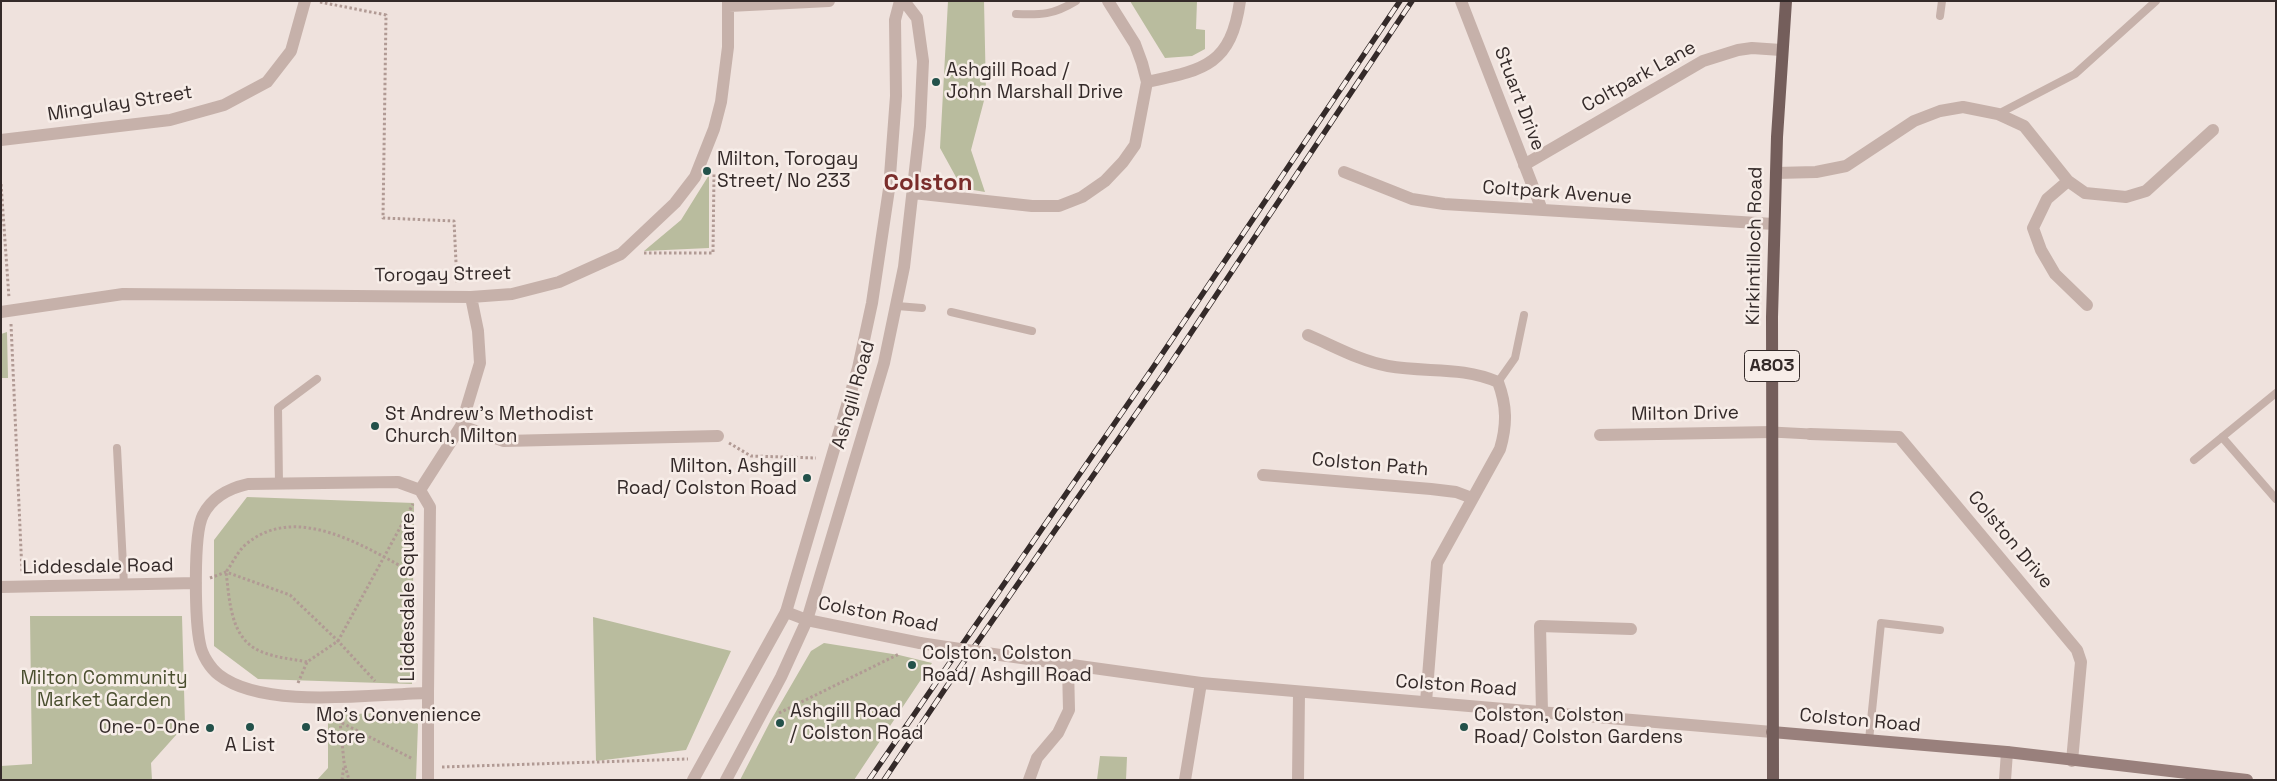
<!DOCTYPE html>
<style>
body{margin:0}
#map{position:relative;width:2277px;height:781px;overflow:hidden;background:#efe2dd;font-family:"Space Grotesk",sans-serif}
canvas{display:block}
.frame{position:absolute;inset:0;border:2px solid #342a29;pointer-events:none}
</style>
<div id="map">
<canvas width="2277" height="781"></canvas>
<div class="frame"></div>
</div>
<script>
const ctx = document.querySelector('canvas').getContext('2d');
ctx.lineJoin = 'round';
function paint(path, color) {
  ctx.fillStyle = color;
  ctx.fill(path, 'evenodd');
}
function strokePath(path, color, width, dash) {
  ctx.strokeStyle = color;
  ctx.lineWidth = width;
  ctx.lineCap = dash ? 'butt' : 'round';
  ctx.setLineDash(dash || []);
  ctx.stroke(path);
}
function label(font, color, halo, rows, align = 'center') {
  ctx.font = font + ' "Space Grotesk",sans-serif';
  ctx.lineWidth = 5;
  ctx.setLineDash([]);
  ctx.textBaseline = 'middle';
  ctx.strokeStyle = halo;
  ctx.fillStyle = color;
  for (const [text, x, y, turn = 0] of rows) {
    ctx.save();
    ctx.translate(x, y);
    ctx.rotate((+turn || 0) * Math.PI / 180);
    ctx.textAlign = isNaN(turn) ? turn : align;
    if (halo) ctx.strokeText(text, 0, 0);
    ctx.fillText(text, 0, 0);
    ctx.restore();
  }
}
const green = new Path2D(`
 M948,1H984L986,93L971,150L985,192L962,188L940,148Z
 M1130,1H1197L1196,29L1205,30V49L1192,56L1165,58Z
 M709,175V248L644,251L681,220Z
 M7,332L8,378H1V334Z
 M247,497L414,503L412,684L258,679L214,646V540Z
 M30,616H182L185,725L151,763L152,780H1V766L32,764Z
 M593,617L731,651L686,750L596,761Z
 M824,643L899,655L932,663L854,780H740L771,720L811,651Z
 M404,712L418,724L416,780H317L328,768V715Z
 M1100,756L1127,757L1126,780H1097Z`);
const path = new Path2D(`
 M320,2L386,15L383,218L454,221L457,283
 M1,184L9,298
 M644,253H713L714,173
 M11,324L22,573
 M729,443L751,456L816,458
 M210,578L226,572L290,595L338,641L375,681
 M307,662C293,659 278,658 265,653C230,642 230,602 226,572C232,564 237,553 244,546C295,500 367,548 415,574
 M298,683L307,662L338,641L413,504
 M339,711L344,762L349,780
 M779,713L899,654
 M342,723L413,759
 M442,767L688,759
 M342,780L344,765`);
const service = new Path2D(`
 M1016,14C1041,15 1053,15 1076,1
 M1940,16L1942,1
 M1998,114L2075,74L2156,1
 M897,306L922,308
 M951,312L1032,331
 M1498,382L1515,358L1524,315
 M2222,437L2276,499
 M117,448L124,585
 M2194,460L2276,393
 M279,484L278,408L317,379
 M1869,740L1881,623L1940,630`);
const pedestrian = new Path2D(`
 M1772,432L1810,434`);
const minor = new Path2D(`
 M1461,1L1542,210
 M729,6L829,1
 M1147,82C1203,70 1231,66 1240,1
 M1,140L170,120L224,105L267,82L291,51L305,1
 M1524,165L1703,61L1738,50L1752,48L1781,50
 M1344,172L1412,199L1444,204L1774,224
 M1776,173L1816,172L1846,166L1914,121L1940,111L1963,107L1998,114L2024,126L2068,181L2085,193L2126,197L2146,191L2213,130
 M2068,181L2047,199L2033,228L2041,250L2055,274L2087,305
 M913,193L1032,206H1059L1082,197L1105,181L1123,162L1135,145L1147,82L1142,63L1135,44L1108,1
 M1,312L123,294L471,297L512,294L559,282L621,254L675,203L695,177L714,129L721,102L728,47V1
 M1308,335C1334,346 1360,361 1388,366C1427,373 1461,366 1498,382C1507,406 1507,425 1500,449L1437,563L1426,702
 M461,426L504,441L718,436
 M1810,434L1899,437L2077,650L2081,662L2072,761
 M1600,435L1772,432
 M1263,475L1431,489L1456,492L1472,498
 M398,482L420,490L430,507L428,693C372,694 264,710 219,675C210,668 202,655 200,644C195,621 193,534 203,515C212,497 230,488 248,484Z
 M420,490L461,426L480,363L478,331L471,297
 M1,587L196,583
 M786,612L858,368L872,303L889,189L896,96L895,20L900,1
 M807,620L884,363L904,267L920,126L923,61L917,18L904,1
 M428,693V780
 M1542,712L1540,626L1631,629
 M1029,780L1037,758L1058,733L1069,710L1068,666
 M1185,780L1201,683
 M1298,780L1299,693
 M2005,780L2007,752`);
const tertiary = new Path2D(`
 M1000,655L1201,683L1772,732
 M693,780L786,612L807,620L920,643
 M726,780L781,677L807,620`);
const secondary = new Path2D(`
 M1772,732L2007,752L2247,780`);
const primary = new Path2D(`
 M1773,780L1772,317L1777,137L1786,1`);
const rail = new Path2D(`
 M869,780L1152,369L1400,1
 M884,780L947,686L1163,375L1412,1`);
const tertiaryBridge = new Path2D(`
 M920,643L1000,655`);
const markers = [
 [936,82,5,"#23514a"],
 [707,171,5,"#23514a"],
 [375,426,5,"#23514a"],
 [807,478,5,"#23514a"],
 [912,665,5,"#23514a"],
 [780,723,5,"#23514a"],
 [250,727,5,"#23514a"],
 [306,727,5,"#23514a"],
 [1464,727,5,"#23514a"],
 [210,728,5,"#23514a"]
];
const shields = [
 [1772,366,55]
];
const shieldNames = [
 ["A803",1772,366]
];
const poiNames = [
 ["Ashgill Road /",946,71],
 ["John Marshall Drive",946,93],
 ["Milton, Torogay",717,160],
 ["Street/ No 233",717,182],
 ["St Andrew's Methodist",385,415],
 ["Church, Milton",385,437],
 ["Milton, Ashgill",797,467,"right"],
 ["Road/ Colston Road",797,489,"right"],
 ["Colston, Colston",922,654],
 ["Road/ Ashgill Road",922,676],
 ["Ashgill Road",790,712],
 ["/ Colston Road",790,734],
 ["Mo's Convenience",316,716],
 ["Store",316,738],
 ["Colston, Colston",1474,716],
 ["Road/ Colston Gardens",1474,738],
 ["One-O-One",200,728,"right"],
 ["A List",250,746,"center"]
];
const streetNames = [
 ["Coltpark Lane",1639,77,-29],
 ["Stuart Drive",1519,99,69],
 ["Mingulay Street",120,104,-9],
 ["Coltpark Avenue",1557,193,4],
 ["Kirkintilloch Road",1755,246,-89],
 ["Torogay Street",443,275,-1],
 ["Ashgill Road",854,395,-74],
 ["Milton Drive",1685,414,-1],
 ["Colston Path",1370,465,5],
 ["Colston Drive",2010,540,50],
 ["Liddesdale Road",98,567,-1],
 ["Liddesdale Square",409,597,-90],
 ["Colston Road",878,615,11],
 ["Colston Road",1456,686,4],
 ["Colston Road",1860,721,5]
];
const parkNames = [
 ["Milton Community",104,679],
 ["Market Garden",104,701]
];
const districtNames = [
 ["Colston",928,183]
];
paint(green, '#b9bc9e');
strokePath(path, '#b19a94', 3, [2.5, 2.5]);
strokePath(service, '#c6b1aa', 8);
strokePath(pedestrian, '#c6b1aa', 11);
strokePath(minor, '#c6b1aa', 12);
strokePath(tertiary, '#c6b1aa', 12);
strokePath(secondary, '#99807c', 12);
strokePath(primary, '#745e5b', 12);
strokePath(rail, '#342a29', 5.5);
strokePath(rail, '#f7ede8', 4, [11]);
strokePath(tertiaryBridge, '#c6b1aa', 12);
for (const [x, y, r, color] of markers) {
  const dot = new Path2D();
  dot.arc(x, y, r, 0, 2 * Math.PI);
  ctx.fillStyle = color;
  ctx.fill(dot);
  strokePath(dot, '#f7ede8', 2);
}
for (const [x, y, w] of shields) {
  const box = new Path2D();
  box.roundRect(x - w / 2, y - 15.5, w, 31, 4);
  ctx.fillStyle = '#f7ede8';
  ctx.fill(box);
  strokePath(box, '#342a29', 1);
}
label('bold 18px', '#342a29', null, shieldNames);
label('19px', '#342a29', '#f7ede8', poiNames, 'left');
label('19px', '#342a29', '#f7ede8', streetNames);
label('19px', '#4a4f2f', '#f7ede8', parkNames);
label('bold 24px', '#7a2d2b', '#f7ede8', districtNames);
</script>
